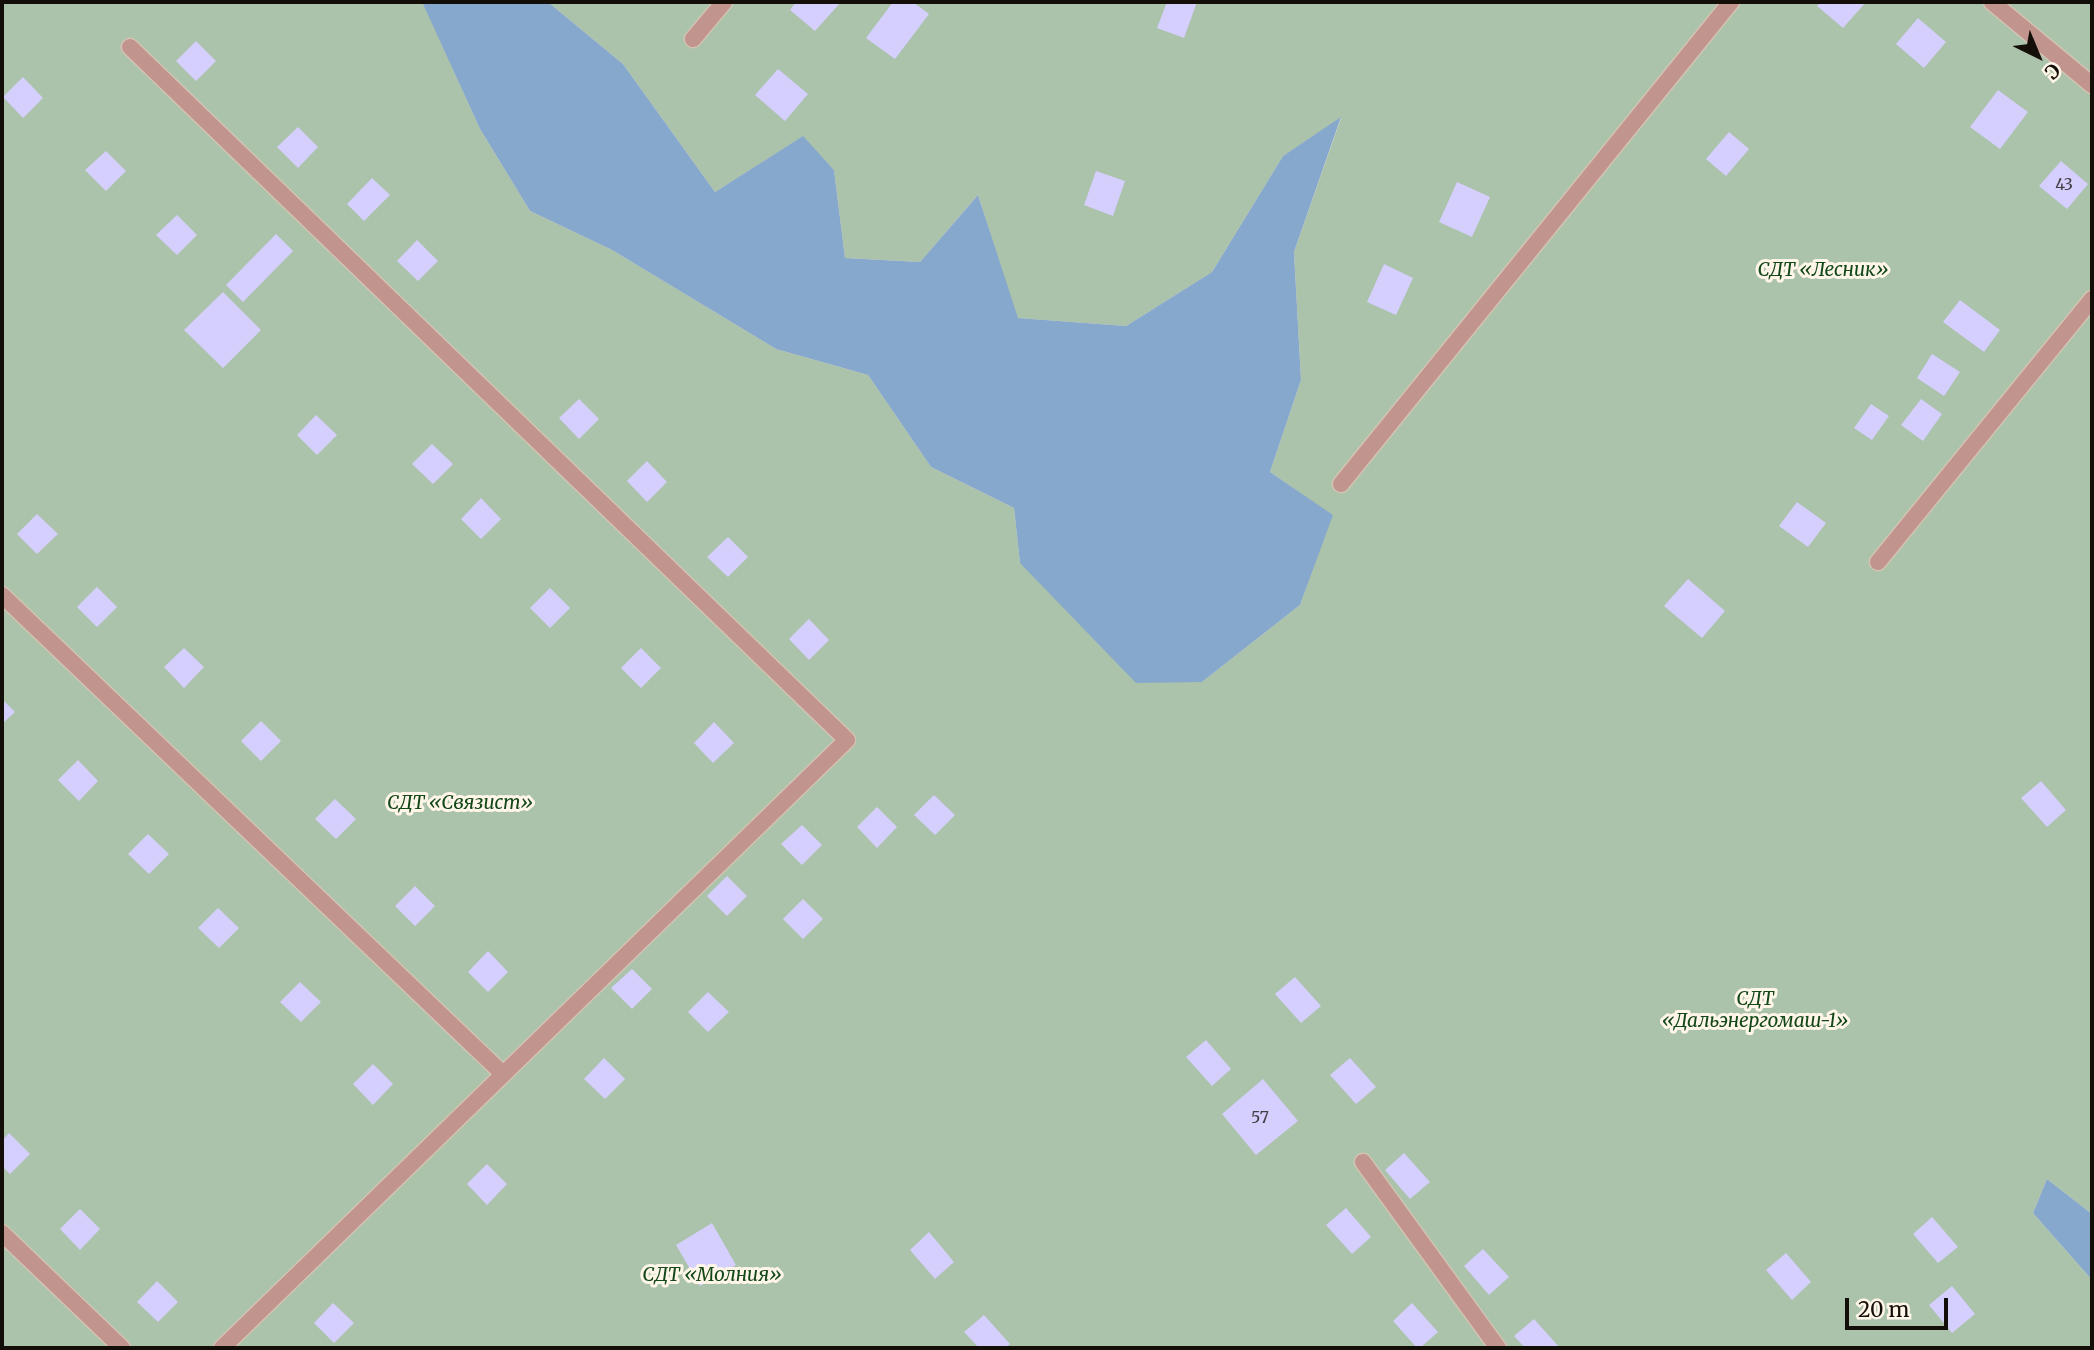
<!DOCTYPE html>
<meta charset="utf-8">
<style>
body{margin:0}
#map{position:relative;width:2094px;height:1350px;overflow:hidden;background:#f7e7d3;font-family:Merriweather,serif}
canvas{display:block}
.frame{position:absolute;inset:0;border:4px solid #130e07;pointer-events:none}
.north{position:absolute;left:2003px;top:21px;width:70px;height:70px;-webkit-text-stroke:5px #fff6e9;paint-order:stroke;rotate:137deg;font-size:19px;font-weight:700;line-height:28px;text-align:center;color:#130e07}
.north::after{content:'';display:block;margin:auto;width:24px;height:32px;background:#130e07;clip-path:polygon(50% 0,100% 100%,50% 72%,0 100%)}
.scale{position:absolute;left:1845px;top:1298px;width:103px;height:32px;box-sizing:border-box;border:4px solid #130e07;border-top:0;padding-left:9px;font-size:21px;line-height:24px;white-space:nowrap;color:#130e07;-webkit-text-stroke:5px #fff6e9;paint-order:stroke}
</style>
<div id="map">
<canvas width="2094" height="1350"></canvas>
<div class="frame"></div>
<div class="north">С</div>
<div class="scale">20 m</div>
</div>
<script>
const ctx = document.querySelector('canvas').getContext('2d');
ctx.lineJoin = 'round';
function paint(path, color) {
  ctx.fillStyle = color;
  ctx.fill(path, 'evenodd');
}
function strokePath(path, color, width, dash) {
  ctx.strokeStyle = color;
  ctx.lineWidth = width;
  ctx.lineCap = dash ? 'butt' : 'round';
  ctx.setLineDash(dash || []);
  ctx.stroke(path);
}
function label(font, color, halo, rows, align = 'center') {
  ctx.font = font + ' Merriweather,serif';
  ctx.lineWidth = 6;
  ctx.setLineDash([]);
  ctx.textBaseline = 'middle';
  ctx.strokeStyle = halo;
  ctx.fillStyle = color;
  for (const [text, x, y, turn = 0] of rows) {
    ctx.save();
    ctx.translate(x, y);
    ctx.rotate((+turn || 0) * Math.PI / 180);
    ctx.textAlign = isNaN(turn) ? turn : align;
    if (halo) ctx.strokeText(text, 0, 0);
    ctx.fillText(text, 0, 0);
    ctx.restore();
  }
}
const green = new Path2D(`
 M2,2L423,3L480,129L530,211L612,250L776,349L868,375L931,467L1014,508L1020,563L1202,682L1300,605L1332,515L1270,472L1301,380L1294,252L1341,118L1283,156L1212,272L1126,326L1017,318L978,195L920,262L845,258L834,170L802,137L715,192L623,64L548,2H2092V1214L2047,1179L2033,1213L2092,1280V1348H2Z`);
const water = new Path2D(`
 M417,2H548L623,64L715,192L803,136L834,170L845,258L920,262L978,195L1018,318L1126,326L1212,272L1283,156L1341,117L1294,252L1301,380L1270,472L1333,515L1300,605L1202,682L1136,683L1020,563L1014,508L931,467L868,375L776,349L612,250L530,211L480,129L423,4Z
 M2047,1179L2092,1214V1280L2033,1213Z`);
const building = new Path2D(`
 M796,2H841L815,31L790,10Z
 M893,2H913L929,14L895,59L866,38Z
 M1167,2H1197L1184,38L1157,28Z
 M1821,2H1866L1843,28L1817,6Z
 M1918,18L1946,42L1924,68L1896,44Z
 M196,41L216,61L196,81L176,61Z
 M778,69L808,94L785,121L755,95Z
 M23,77L43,98L23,118L3,97Z
 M1998,90L2028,112L2000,149L1970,127Z
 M298,127L318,147L298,168L277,147Z
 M1729,132L1749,149L1726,176L1706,159Z
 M106,151L126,171L106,191L85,170Z
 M2061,161L2088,184L2067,209L2039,186Z
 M1096,171L1125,181L1113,216L1084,205Z
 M372,178L390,195L364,221L347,204Z
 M1457,182L1490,197L1472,237L1439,222Z
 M177,215L197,235L177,255L156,235Z
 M276,234L293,251L243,302L226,285Z
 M417,240L438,261L418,281L397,261Z
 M1384,264L1413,278L1396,315L1367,302Z
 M223,292L261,330L223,368L184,330Z
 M1960,300L2000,330L1984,352L1943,322Z
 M1932,354L1960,372L1944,396L1917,378Z
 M579,399L599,419L579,439L559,418Z
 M1921,399L1942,414L1923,441L1901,425Z
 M1871,404L1889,416L1872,440L1854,428Z
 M316,415L337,435L317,455L297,435Z
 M432,444L453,464L433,484L412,464Z
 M647,461L667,482L647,502L627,481Z
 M481,498L501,519L481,539L461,519Z
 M1797,502L1826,523L1808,547L1779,526Z
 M37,514L58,534L37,554L17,534Z
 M728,537L748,557L728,577L707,557Z
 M1688,579L1725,611L1702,638L1664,606Z
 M97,587L117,607L97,627L77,607Z
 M550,588L570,608L550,628L530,608Z
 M809,619L829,640L809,660L789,639Z
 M184,648L204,667L184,688L164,667Z
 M641,648L661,668L641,688L621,668Z
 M2,699L15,712L2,724Z
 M261,721L281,741L261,761L241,741Z
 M714,722L734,743L713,763L694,743Z
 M78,760L98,781L79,801L58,780Z
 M2041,781L2066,810L2047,827L2021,798Z
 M934,795L955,815L935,835L914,815Z
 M335,799L356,819L336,839L315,819Z
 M877,807L897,827L877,848L857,827Z
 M802,825L822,845L802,865L781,844Z
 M148,834L169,854L149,874L128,854Z
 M727,876L747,896L727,916L707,896Z
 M415,886L435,906L415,926L395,906Z
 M803,899L823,919L803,939L783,919Z
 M218,908L239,928L219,948L198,928Z
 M488,951L508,972L488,992L468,972Z
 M632,969L652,989L632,1009L611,988Z
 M1295,977L1321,1006L1301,1023L1275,994Z
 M300,982L321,1002L301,1022L280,1002Z
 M708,992L729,1012L708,1032L688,1012Z
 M1206,1040L1231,1069L1212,1086L1186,1057Z
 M604,1058L625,1079L605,1099L584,1079Z
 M1350,1058L1376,1087L1356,1104L1330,1075Z
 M373,1064L393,1084L373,1105L353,1084Z
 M1263,1079L1298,1121L1256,1155L1222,1114Z
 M9,1133L30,1154L10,1174L2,1166V1141Z
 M1404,1153L1430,1182L1410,1199L1385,1170Z
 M487,1164L507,1184L487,1205L467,1184Z
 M1346,1208L1371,1237L1352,1254L1326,1225Z
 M80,1209L100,1229L80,1250L60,1229Z
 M1932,1217L1958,1247L1938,1263L1913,1234Z
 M712,1223L736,1265L700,1286L676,1245Z
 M929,1232L954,1262L935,1279L910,1250Z
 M1483,1249L1509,1277L1489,1295L1464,1266Z
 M1786,1253L1811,1282L1792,1300L1766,1270Z
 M157,1281L178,1302L158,1322L137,1302Z
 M1952,1286L1975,1314L1952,1333L1929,1305Z
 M333,1303L354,1323L334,1343L314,1323Z
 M1412,1303L1438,1332L1420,1348H1417L1393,1321Z
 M984,1315L1010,1344L1005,1348H979L964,1332Z
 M1534,1319L1560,1348H1525L1514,1336Z`);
const service = new Path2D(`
 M1992,2L2092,85
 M693,39L724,2
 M130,47L847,740L222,1348
 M1341,484L1731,2
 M1878,562L2092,299
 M2,595L503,1074
 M1363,1162L1498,1348
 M2,1233L122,1348`);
const numberNames = [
 ["43",2064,185],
 ["57",1260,1118]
];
const parkNames = [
 ["СДТ «Лесник»",1823,271],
 ["СДТ «Связист»",460,804],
 ["СДТ",1755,1000],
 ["«Дальэнергомаш-1»",1755,1022],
 ["СДТ «Молния»",712,1276]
];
paint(green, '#abc2ab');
paint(water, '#86a8cc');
paint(building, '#d5cffe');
strokePath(service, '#d3c4b2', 19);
strokePath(service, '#c1948d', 16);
label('16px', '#443e45', null, numberNames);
label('italic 19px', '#124819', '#fff6e9', parkNames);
</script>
